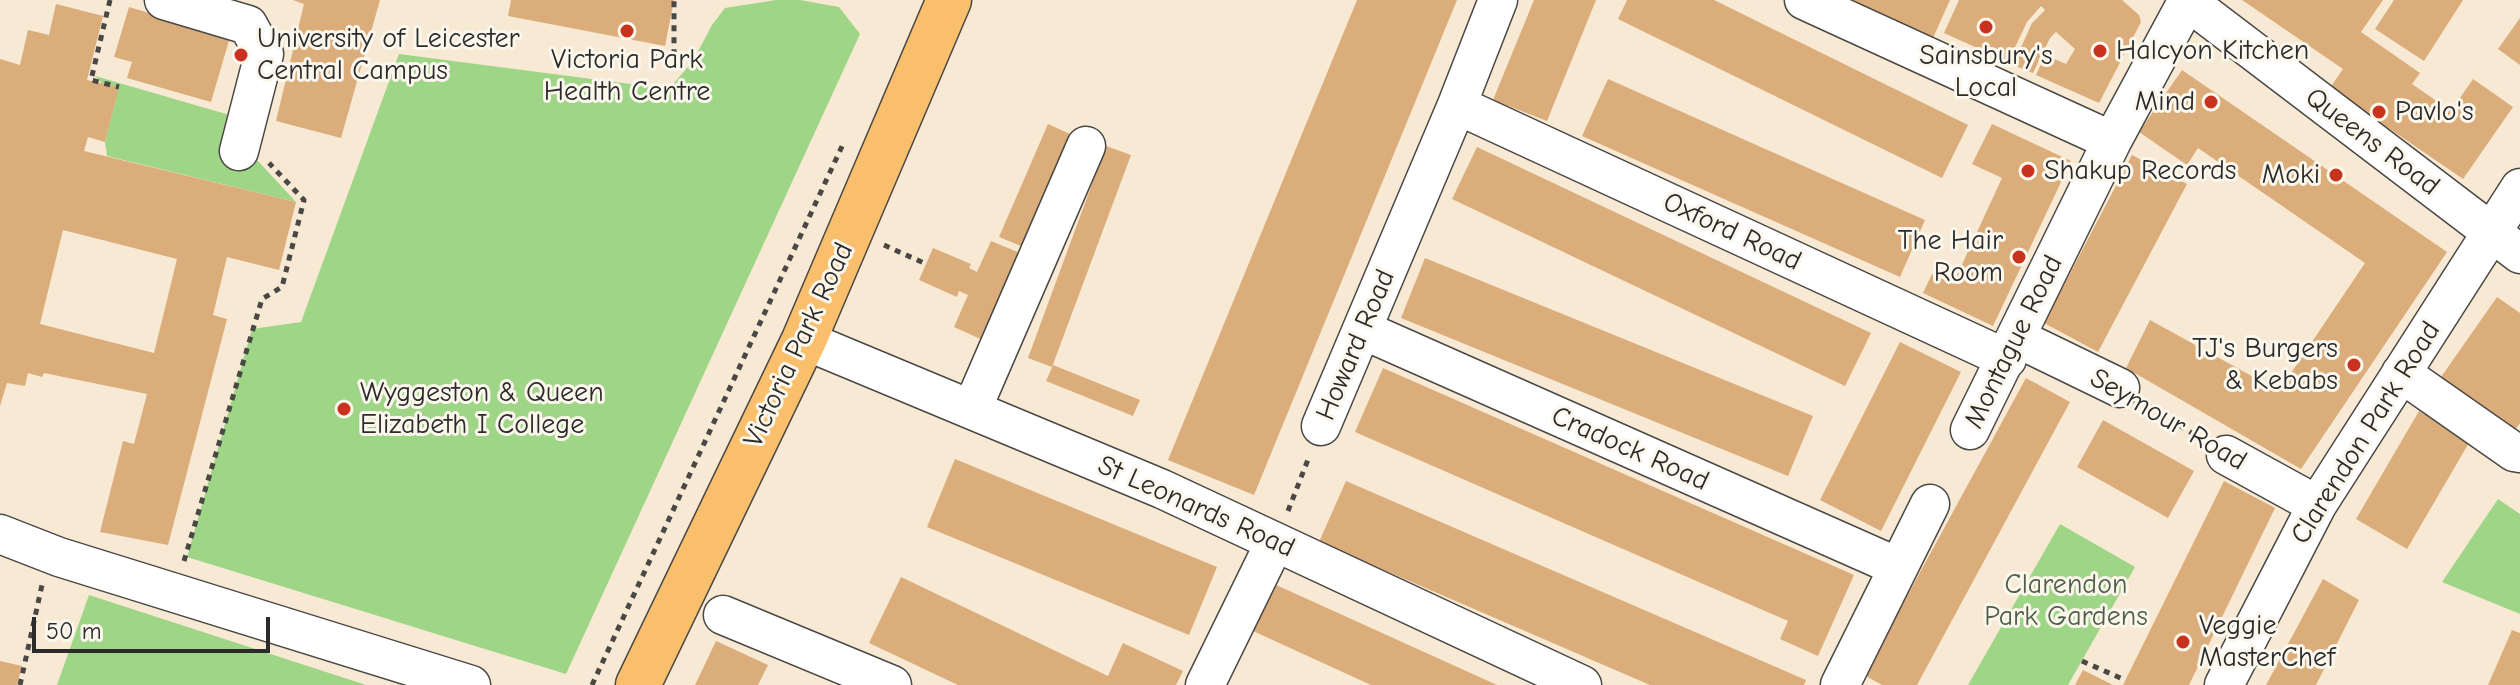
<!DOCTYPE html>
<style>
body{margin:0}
#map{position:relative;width:2520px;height:685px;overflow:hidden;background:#f7e9d4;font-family:"Comic Neue",sans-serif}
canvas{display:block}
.scale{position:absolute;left:32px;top:617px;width:238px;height:36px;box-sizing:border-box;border:4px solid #2b2b2b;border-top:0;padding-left:10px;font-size:24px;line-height:28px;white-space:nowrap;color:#2b2b2b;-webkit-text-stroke:6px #fbf7ec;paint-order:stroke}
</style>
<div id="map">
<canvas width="2520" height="685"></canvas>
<div class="scale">50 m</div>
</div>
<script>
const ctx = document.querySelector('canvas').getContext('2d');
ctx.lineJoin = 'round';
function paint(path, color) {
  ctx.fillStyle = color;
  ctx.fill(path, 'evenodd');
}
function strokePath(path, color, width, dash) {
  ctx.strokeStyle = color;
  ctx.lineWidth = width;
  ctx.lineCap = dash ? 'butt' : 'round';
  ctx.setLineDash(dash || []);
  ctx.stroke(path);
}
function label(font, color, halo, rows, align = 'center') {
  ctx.font = font + ' "Comic Neue",sans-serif';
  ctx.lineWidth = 6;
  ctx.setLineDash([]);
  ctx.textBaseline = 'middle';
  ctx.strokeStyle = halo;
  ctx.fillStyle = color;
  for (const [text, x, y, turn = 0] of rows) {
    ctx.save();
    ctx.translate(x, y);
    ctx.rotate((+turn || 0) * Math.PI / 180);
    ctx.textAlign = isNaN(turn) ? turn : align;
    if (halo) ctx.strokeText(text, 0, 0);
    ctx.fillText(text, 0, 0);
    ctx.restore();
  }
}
const green = new Path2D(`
 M776,0H800L839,7L860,34L566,674L187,557L252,329L301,322L399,54L669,89L693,61L712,25L725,8Z
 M95,76L240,118L239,151L258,161L296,202L107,156L105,142L116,98Z
 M2498,499L2520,514V614L2442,582Z
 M2060,524L2135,567L2068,685H1968Z
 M89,595L366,685H57Z`);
const building = new Path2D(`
 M293,0H380L341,138L276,121L304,4Z
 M511,0H674L665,46L508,16Z
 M1357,0H1457L1254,495L1168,460Z
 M1534,0H1596L1547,121L1493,100Z
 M1627,0H1714L1968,125L1942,178L1618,19Z
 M1849,0H1950L1933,38Z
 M1959,0H2122L2139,15L2141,22L2099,103L2036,75L2045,55L2066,64L2075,49L2056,32L2050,38L2033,73L2013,65L2032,23L2045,10L2041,6L2027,22L2008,62L1944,33Z
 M2242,0H2383L2361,32L2420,73L2412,84L2451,111L2473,79L2513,107L2463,179L2330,88L2343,69Z
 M2394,0H2463L2424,61L2375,29Z
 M56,4L103,16L87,80L119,87L105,142L88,137L84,151L296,202L279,270L227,257L213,315L227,319L168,545L100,532L123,441L134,444L147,394L44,373L42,377L28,373L25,386L7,383L0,406V59L20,65L28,30L49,35ZM63,230L177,259L154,353L40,324Z
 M129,7L230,37L211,102L127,78L132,62L114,57Z
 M2520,18V65L2498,49Z
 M2182,70L2447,252L2301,469L2126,368L2150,320L2279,391L2365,263L2198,148L2187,165L2139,132Z
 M1608,79L1925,220L1900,277L1582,136Z
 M1048,124L1070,134L1021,246L999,237Z
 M1992,124L2071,161L1993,326L1923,293L1932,274L1953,284L2002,178L1972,164Z
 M1106,146L1131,155L1052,367L1028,358Z
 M1477,147L1871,333L1845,386L1452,199Z
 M2132,155L2187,184L2098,352L2044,323Z
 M991,241L1025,255L987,342L954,327L968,295L959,291L957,297L919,280L933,248L971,264L969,268L977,272Z
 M1425,258L1813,416L1788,476L1401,318Z
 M2497,297L2520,313V423L2509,439L2434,387Z
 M1900,342L1961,372L1881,531L1820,500Z
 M1053,365L1140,400L1133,416L1046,381Z
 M1383,368L1854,575L1818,656L1780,639L1788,621L1355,432Z
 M2026,378L2070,402L1917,685H1882L1864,675Z
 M2419,411L2470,441L2407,549L2356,519Z
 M2103,420L2194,471L2168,518L2077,467Z
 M955,459L1217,567L1189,635L927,527Z
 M1346,481L1806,680L1804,685H1650L1319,542Z
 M2224,481L2275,508L2189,685H2123Z
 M901,577L1108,676L1123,643L1183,671L1176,685H958L869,643Z
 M2323,579L2359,600L2316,685H2266Z
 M1274,584L1497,685H1371L1253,631Z
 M2512,630L2520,633V685H2488Z
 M716,641L768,665L758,685H695Z
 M0,661L22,666L17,685H0Z
 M2083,670L2113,685H2075Z`);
const path = new Path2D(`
 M110,0L91,80L119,87
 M651,53L674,56V0
 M884,245L926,264
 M2149,406L2198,437
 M1288,511L1309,457
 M184,561L262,299L282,287L304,200L269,163
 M2082,661L2125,680
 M20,685L42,585
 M592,685L844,142`);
const minor = new Path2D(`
 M164,0L248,25L264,54L239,151
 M1804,0L2112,141
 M2186,0L2520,254
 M1457,105L2007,359
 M1363,330L1898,567
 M2017,338L2120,388
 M804,340L1162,489L1582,685
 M2401,373L2514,452L2520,453
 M972,409L1086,146
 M1321,426L1457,105L1498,0
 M1970,430L2112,141L2188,0
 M2226,455L2317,505
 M0,534L59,557L471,685
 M723,615L892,685
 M1205,685L1275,542
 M1840,685L1930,504
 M2224,685L2317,505L2520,188`);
const major = new Path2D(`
 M638,685L804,340L949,0`);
const markers = [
 [1986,27,8,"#c8321e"],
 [627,31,8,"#c8321e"],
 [2100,51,8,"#c8321e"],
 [241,55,8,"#c8321e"],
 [2211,102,8,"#c8321e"],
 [2379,112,8,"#c8321e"],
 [2028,171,8,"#c8321e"],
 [2336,175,8,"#c8321e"],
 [2019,257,8,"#c8321e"],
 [2354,365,8,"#c8321e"],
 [344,409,8,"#c8321e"],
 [2183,642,8,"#c8321e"]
];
const poiNames = [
 ["University of Leicester",257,39],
 ["Central Campus",257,71],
 ["Halcyon Kitchen",2116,51],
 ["Sainsbury's",1986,56,"center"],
 ["Local",1986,88,"center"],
 ["Victoria Park",627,60,"center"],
 ["Health Centre",627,92,"center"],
 ["Mind",2195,102,"right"],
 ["Pavlo's",2395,112],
 ["Shakup Records",2044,171],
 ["Moki",2320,175,"right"],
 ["The Hair",2003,241,"right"],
 ["Room",2003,273,"right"],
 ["TJ's Burgers",2338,349,"right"],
 ["& Kebabs",2338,381,"right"],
 ["Wyggeston & Queen",360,393],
 ["Elizabeth I College",360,425],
 ["Veggie",2199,626],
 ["MasterChef",2199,658]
];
const streetNames = [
 ["Queens Road",2372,142,37],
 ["Oxford Road",1732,232,25],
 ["Montague Road",2014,342,-64],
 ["Victoria Park Road",799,345,-65],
 ["Howard Road",1356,345,-67],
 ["Seymour Road",2168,420,30],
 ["Clarendon Park Road",2366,433,-58],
 ["Cradock Road",1630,449,24],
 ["St Leonards Road",1196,507,24]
];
const parkNames = [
 ["Clarendon",2066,585],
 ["Park Gardens",2066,617]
];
paint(green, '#9ed587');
paint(building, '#dbad7b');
strokePath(minor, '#4a4844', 41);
strokePath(major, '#4a4844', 47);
strokePath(path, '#4a4844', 5, [6, 6]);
strokePath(minor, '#fff', 38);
strokePath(major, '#f9bf6d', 44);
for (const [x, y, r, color] of markers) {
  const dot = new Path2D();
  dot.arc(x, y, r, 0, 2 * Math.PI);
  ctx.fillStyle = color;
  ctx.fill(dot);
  strokePath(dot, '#fbf7ec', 3);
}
label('28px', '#2b2b2b', '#fbf7ec', poiNames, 'left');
label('28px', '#2b2b2b', '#fbf7ec', streetNames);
label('28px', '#4e5e47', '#fbf7ec', parkNames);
</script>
